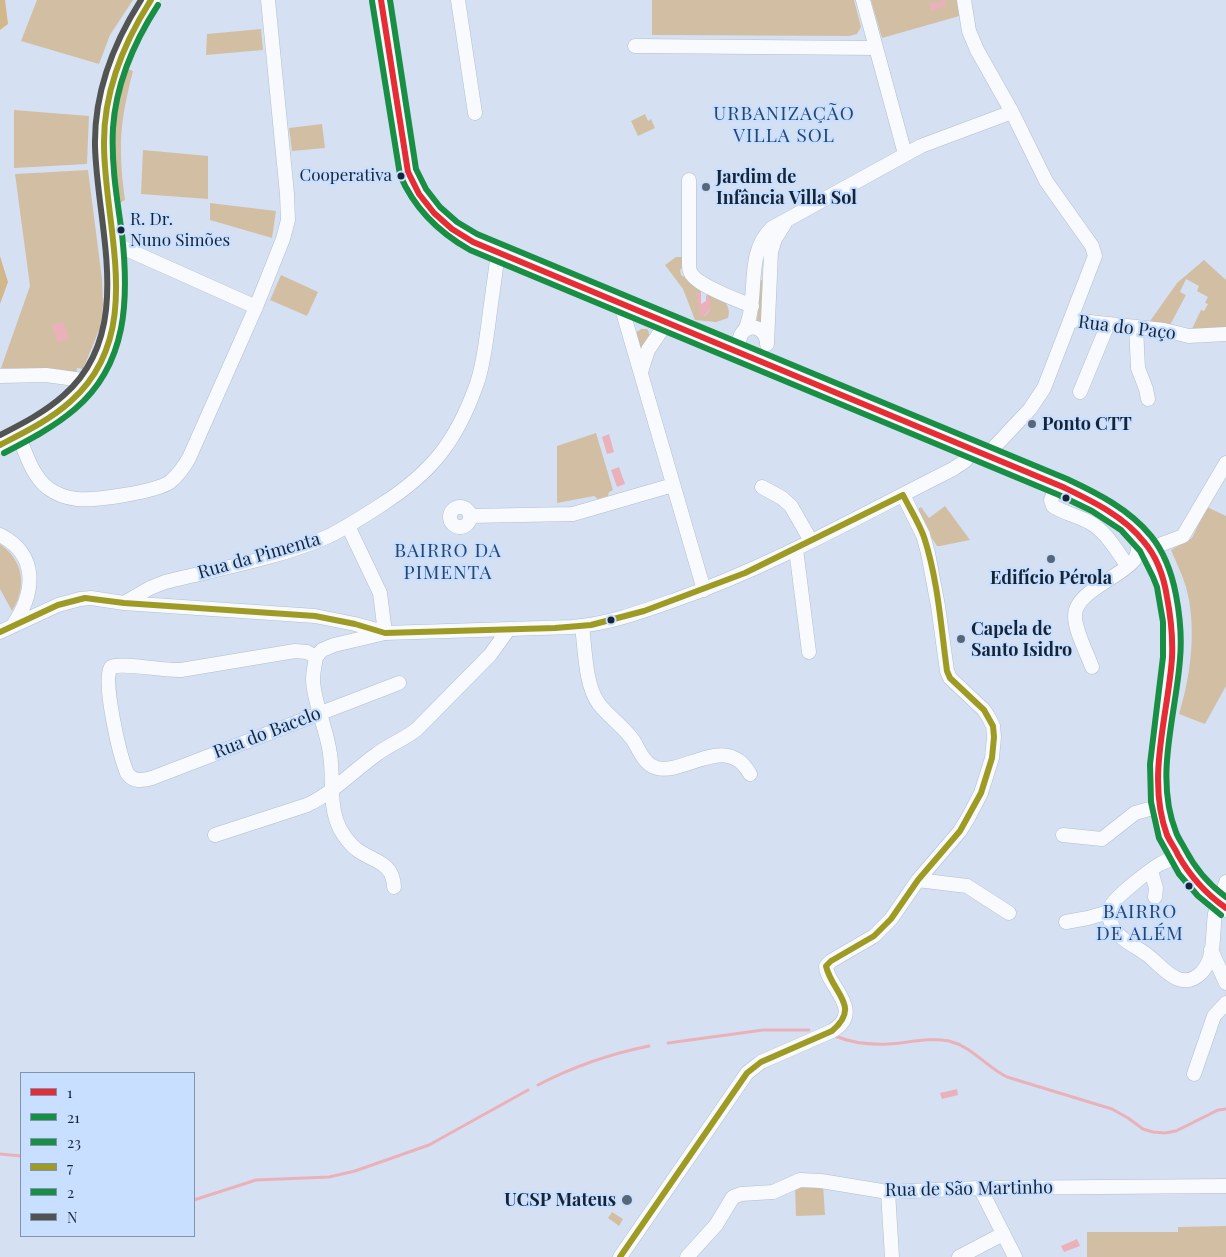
<!DOCTYPE html>
<meta charset="utf-8">
<style>
body{margin:0}
#map{position:relative;width:1226px;height:1257px;overflow:hidden;background:#d5e1f2;font-family:"Playfair Display",serif}
canvas{display:block}
.legend{position:absolute;left:20px;top:1072px;width:175px;height:165px;box-sizing:border-box;background:#c8dfff;border:1px solid #8094af;margin:0;padding:6px 9px;list-style:none;font-size:15px;color:#152437}
.legend li{display:flex;align-items:center;gap:10px;height:25px}
.legend b{width:25px;border:1px solid #8094af}
</style>
<div id="map">
<canvas width="1226" height="1257"></canvas>
<ul class="legend">
<li><b style="height:6px;background:#e62c34"></b>1</li>
<li><b style="height:6px;background:#198e45"></b>21</li>
<li><b style="height:6px;background:#198e45"></b>23</li>
<li><b style="height:6px;background:#9d9b23"></b>7</li>
<li><b style="height:6px;background:#198e45"></b>2</li>
<li><b style="height:6px;background:#525353"></b>N</li>
</ul>
</div>
<script>
const ctx = document.querySelector('canvas').getContext('2d');
ctx.lineJoin = 'round';
function paint(path, color) {
  ctx.fillStyle = color;
  ctx.fill(path, 'evenodd');
}
function strokePath(path, color, width, dash) {
  ctx.strokeStyle = color;
  ctx.lineWidth = width;
  ctx.lineCap = dash ? 'butt' : 'round';
  ctx.setLineDash(dash || []);
  ctx.stroke(path);
}
function label(font, color, halo, rows, align = 'center') {
  ctx.font = font + ' "Playfair Display",serif';
  ctx.lineWidth = 4.5;
  ctx.setLineDash([]);
  ctx.textBaseline = 'middle';
  ctx.strokeStyle = halo;
  ctx.fillStyle = color;
  for (const [text, x, y, turn = 0] of rows) {
    ctx.save();
    ctx.translate(x, y);
    ctx.rotate((+turn || 0) * Math.PI / 180);
    ctx.textAlign = isNaN(turn) ? turn : align;
    if (halo) ctx.strokeText(text, 0, 0);
    ctx.fillText(text, 0, 0);
    ctx.restore();
  }
}
const green = new Path2D(`
 M37,0H133L110,35L99,64L21,41Z
 M652,0H854L861,27L857,34L849,36L652,35Z
 M871,0H961L963,15L882,38Z
 M261,29L263,50L206,55L207,34Z
 M126,68L133,71C126,98 120,126 121,153C121,169 123,185 125,200L118,204C115,184 111,163 112,142C113,117 118,92 126,68Z
 M14,110L89,116L87,164L14,168Z
 M645,114L648,121L651,119L655,128L638,136L631,121Z
 M322,124L325,148L292,151L289,128Z
 M143,150L208,156V199L141,194Z
 M88,170L102,279L103,306L100,328L83,369L77,368L76,375L44,369L1,368L30,286L15,174Z
 M210,203L276,211L272,238L210,220Z
 M676,257H684V265L680,270L681,275L701,287V293H696L704,316C716,308 706,300 706,290C717,295 733,303 728,318L716,322L695,320L683,289L665,265Z
 M1204,260L1226,280V331L1190,333L1201,310L1204,311L1208,304L1205,303L1208,297L1197,291L1199,286L1186,279L1180,292L1186,295L1169,327L1148,324L1177,283Z
 M281,275L318,292L307,316L270,300Z
 M760,280H764V317L761,324L758,323L757,320Z
 M641,329H647C653,336 645,344 641,351L636,337L637,332Z
 M596,433L613,490L609,492L608,496L598,499L594,496L557,503V446Z
 M945,506L970,540L940,546H937L914,512L921,507L929,518Z
 M1207,507L1226,516V686L1205,724L1179,714C1191,675 1197,627 1186,587C1182,574 1176,562 1171,550L1192,538Z
 M0,544C24,561 27,587 12,611L0,589Z
 M823,1184L825,1215L796,1216L795,1185Z
 M612,1212L623,1219L619,1226L608,1218Z
 M1226,1226V1257H1087V1232H1178V1227Z`);
const forest = new Path2D(`
 M0,0H5L8,24L0,30Z
 M0,256L8,282L0,304Z`);
const water = new Path2D(`
 M945,0L946,6L931,11L929,4Z
 M696,293H701V304L706,301V295C714,303 711,313 701,317Z
 M63,322L69,339L58,343L52,326Z
 M609,434L614,452L607,454L602,437Z
 M619,467L625,484L617,487L611,470Z
 M957,1089L958,1095L942,1099L940,1093Z
 M1077,1239L1080,1246L1064,1252L1061,1246Z`);
const stream = new Path2D(`
 M835,1036C852,1043 869,1045 888,1044C908,1043 928,1037 949,1041C973,1047 986,1067 1007,1077L1112,1109L1128,1118L1143,1129L1153,1132L1165,1133L1176,1131L1218,1110L1226,1109
 M668,1043L763,1030H809
 M538,1085C574,1066 610,1054 649,1046
 M0,1154L21,1156
 M194,1200L256,1180L329,1177L355,1171L429,1145L528,1090`);
const minor = new Path2D(`
 M458,0L475,113
 M863,0L905,154
 M964,0L969,31L977,50L1012,112L1046,181L1092,246L1095,256L1044,388L1030,409L986,456
 M635,46L876,48
 M689,180V265C689,269 690,273 693,276C702,287 737,300 752,306
 M115,244L256,307
 M620,302L704,590
 M1071,320L1164,330L1189,336L1226,334
 M1136,327L1138,368L1146,389L1148,399
 M745,330C760,296 744,254 772,228L921,146L1012,112
 M767,343L771,252L775,239L785,223
 M741,353C731,323 766,319 767,344
 M641,372L648,350L667,322
 M0,376L46,375L90,381
 M1080,392L1108,324
 M18,435C26,453 32,476 48,488C56,494 67,498 77,499C95,501 155,492 170,482C178,475 184,467 189,458L256,307L283,239L288,220L287,194L268,0
 M1057,485L1051,500L1053,506C1064,513 1077,516 1089,522C1106,531 1116,550 1127,565
 M762,487L782,498L791,506L811,541
 M450 517a10 10 0 1 1 20 0a10 10 0 1 1-20 0Z
 M470,516L573,514L673,485
 M348,526L380,593L385,633
 M0,535C39,555 35,593 13,625
 M796,549L809,652
 M1150,550L1162,544L1183,536L1226,463
 M124,603L150,588L165,582C220,568 277,559 329,536C347,527 364,516 381,505C431,473 456,442 476,386C483,368 485,347 488,327C491,302 495,277 498,252
 M582,626C585,648 585,686 599,704C609,717 623,726 633,740C639,749 644,765 657,768C685,775 727,732 750,774
 M0,632L58,605L80,599L91,598L124,603L315,616L355,624L384,632
 M316,657L322,650L334,645L385,633L572,627C608,624 641,612 675,600C772,566 861,515 953,469L965,461L973,450
 M316,657L307,652L295,651L181,670C163,671 125,662 111,667C102,682 120,756 127,773C133,782 142,781 152,778L399,683
 M316,657C315,664 313,672 313,680C314,704 327,729 330,754C334,778 328,805 340,829C344,836 350,844 356,849C373,862 393,861 394,887
 M1092,667C1087,653 1075,631 1075,616C1074,592 1122,577 1135,559C1139,552 1139,544 1139,536
 M215,835L307,805C333,793 354,770 377,754C390,744 405,739 417,729L490,655L508,630
 M1063,835L1102,839L1135,813L1160,806
 M1178,856C1172,858 1166,861 1160,864C1151,869 1115,897 1111,906C1108,912 1109,919 1112,925C1117,938 1135,946 1146,954C1161,964 1179,994 1201,973C1216,958 1212,933 1215,914C1218,903 1223,893 1226,882
 M1151,871L1156,888L1155,897
 M918,880L967,886L1009,913
 M1066,922L1088,918L1109,912
 M1211,950L1226,983
 M1194,1074L1214,1016L1226,1003
 M980,1188L1015,1257
 M888,1192L892,1257
 M620,1257L747,1073L761,1062L832,1031C866,1011 826,985 826,966L831,961L874,936L891,919L918,880L960,831L968,818L981,793L992,758L994,737L993,726L989,718L984,710L950,678L947,671L938,606L928,553L923,535L903,495
 M687,1257L716,1225L733,1197L741,1194L773,1192L800,1180L821,1181L888,1192L980,1188L1226,1186
 M959,1257L1003,1234`);
const major = new Path2D(`
 M381,0L408,172C420,203 443,226 473,242L1063,487C1093,501 1122,515 1144,541C1154,554 1160,570 1165,585C1195,682 1120,779 1186,869C1198,884 1209,897 1226,908
 M0,445C33,428 66,412 89,382C141,313 104,223 104,145C104,92 121,44 151,0`);
const bus1 = new Path2D(`
 M381,0L408,172L419,194L434,213L452,229L473,242L1063,487C1092,501 1124,516 1144,542C1157,557 1164,578 1167,597C1171,618 1173,637 1172,658C1168,716 1146,778 1167,835C1170,842 1175,848 1178,855C1190,876 1206,894 1226,908`);
const bus2 = new Path2D(`
 M372,1L400,175C414,208 438,232 470,250L1059,495L1092,511L1121,530L1140,551L1153,577L1157,587L1163,622V657L1150,764L1151,802L1159,838L1179,874L1198,896L1221,915`);
const bus3 = new Path2D(`
 M390,0L416,169L426,189L440,207L457,222L477,234L1067,479C1097,493 1129,509 1151,536C1164,552 1172,574 1176,595C1180,616 1182,637 1180,659C1176,715 1154,777 1176,832C1178,838 1182,843 1185,849C1195,868 1208,884 1226,897`);
const bus4 = new Path2D(`
 M0,445C25,432 50,420 71,401C146,334 105,232 104,146C103,93 123,44 151,0
 M0,632L58,605L85,598L124,603L315,616L355,624L385,633L555,628L591,625L644,611L745,573L903,495C910,509 919,523 924,537C938,580 941,627 947,671L950,678L984,710L993,726L994,737L992,758L981,793L960,831L918,880L891,919L874,936L831,961L826,966C832,993 862,1006 832,1031L761,1062L747,1073L620,1257`);
const bus5 = new Path2D(`
 M4,453C29,440 54,427 75,409C128,364 129,298 122,234C117,199 111,164 113,128C116,83 134,42 158,5`);
const bus6 = new Path2D(`
 M0,435C22,424 45,412 64,395C136,332 97,228 95,146C94,94 113,44 141,0`);
const markers = [
 [401,176,4.5,"#152437"],
 [706,187,5,"#586678"],
 [121,230,4.5,"#152437"],
 [1032,424,5,"#586678"],
 [1066,498,4.5,"#152437"],
 [1051,559,5,"#586678"],
 [611,620,4.5,"#152437"],
 [961,639,5,"#586678"],
 [1189,886,4.5,"#152437"],
 [627,1200,6,"#586678"]
];
const busNames = [
 ["Cooperativa",392,176],
 ["R. Dr.",130,220,"left"],
 ["Nuno Simões",130,241,"left"]
];
const poiNames = [
 ["Jardim de",716,177],
 ["Infância Villa Sol",716,198],
 ["Ponto CTT",1042,424],
 ["Edifício Pérola",1051,578,"center"],
 ["Capela de",971,629],
 ["Santo Isidro",971,650],
 ["UCSP Mateus",616,1200,"right"]
];
const streetNames = [
 ["Rua do Paço",1127,328,7],
 ["Rua da Pimenta",259,556,-16],
 ["Rua do Bacelo",267,733,-21],
 ["Rua de São Martinho",969,1189,-1]
];
const neighbourhoodNames = [
 ["URBANIZAÇÃO",784,114],
 ["VILLA SOL",784,136],
 ["BAIRRO DA",448,551],
 ["PIMENTA",448,573],
 ["BAIRRO",1140,912],
 ["DE ALÉM",1140,934]
];
paint(green, '#d2bfa3');
paint(forest, '#d2b78a');
paint(water, '#ebb1ba');
strokePath(stream, '#ebb1ba', 3);
strokePath(minor, '#b0becf', 15);
strokePath(major, '#b0becf', 19);
strokePath(minor, '#f9fafd', 14);
strokePath(major, '#f9fafd', 18);
strokePath(bus1, '#e62c34', 6);
strokePath(bus2, '#198e45', 6);
strokePath(bus3, '#198e45', 6);
strokePath(bus4, '#9d9b23', 6);
strokePath(bus5, '#198e45', 6);
strokePath(bus6, '#525353', 6);
for (const [x, y, r, color] of markers) {
  const dot = new Path2D();
  dot.arc(x, y, r, 0, 2 * Math.PI);
  ctx.fillStyle = color;
  ctx.fill(dot);
  strokePath(dot, '#c8dfff', 2);
}
label('17px', '#152437', '#c8dfff', busNames, 'right');
label('bold 18px', '#152437', '#c8dfff', poiNames, 'left');
label('18px', '#152437', '#c8dfff', streetNames);
ctx.letterSpacing = '1px';
label('19px', '#264672', '#c8dfff', neighbourhoodNames);
ctx.letterSpacing = '0px';
</script>
